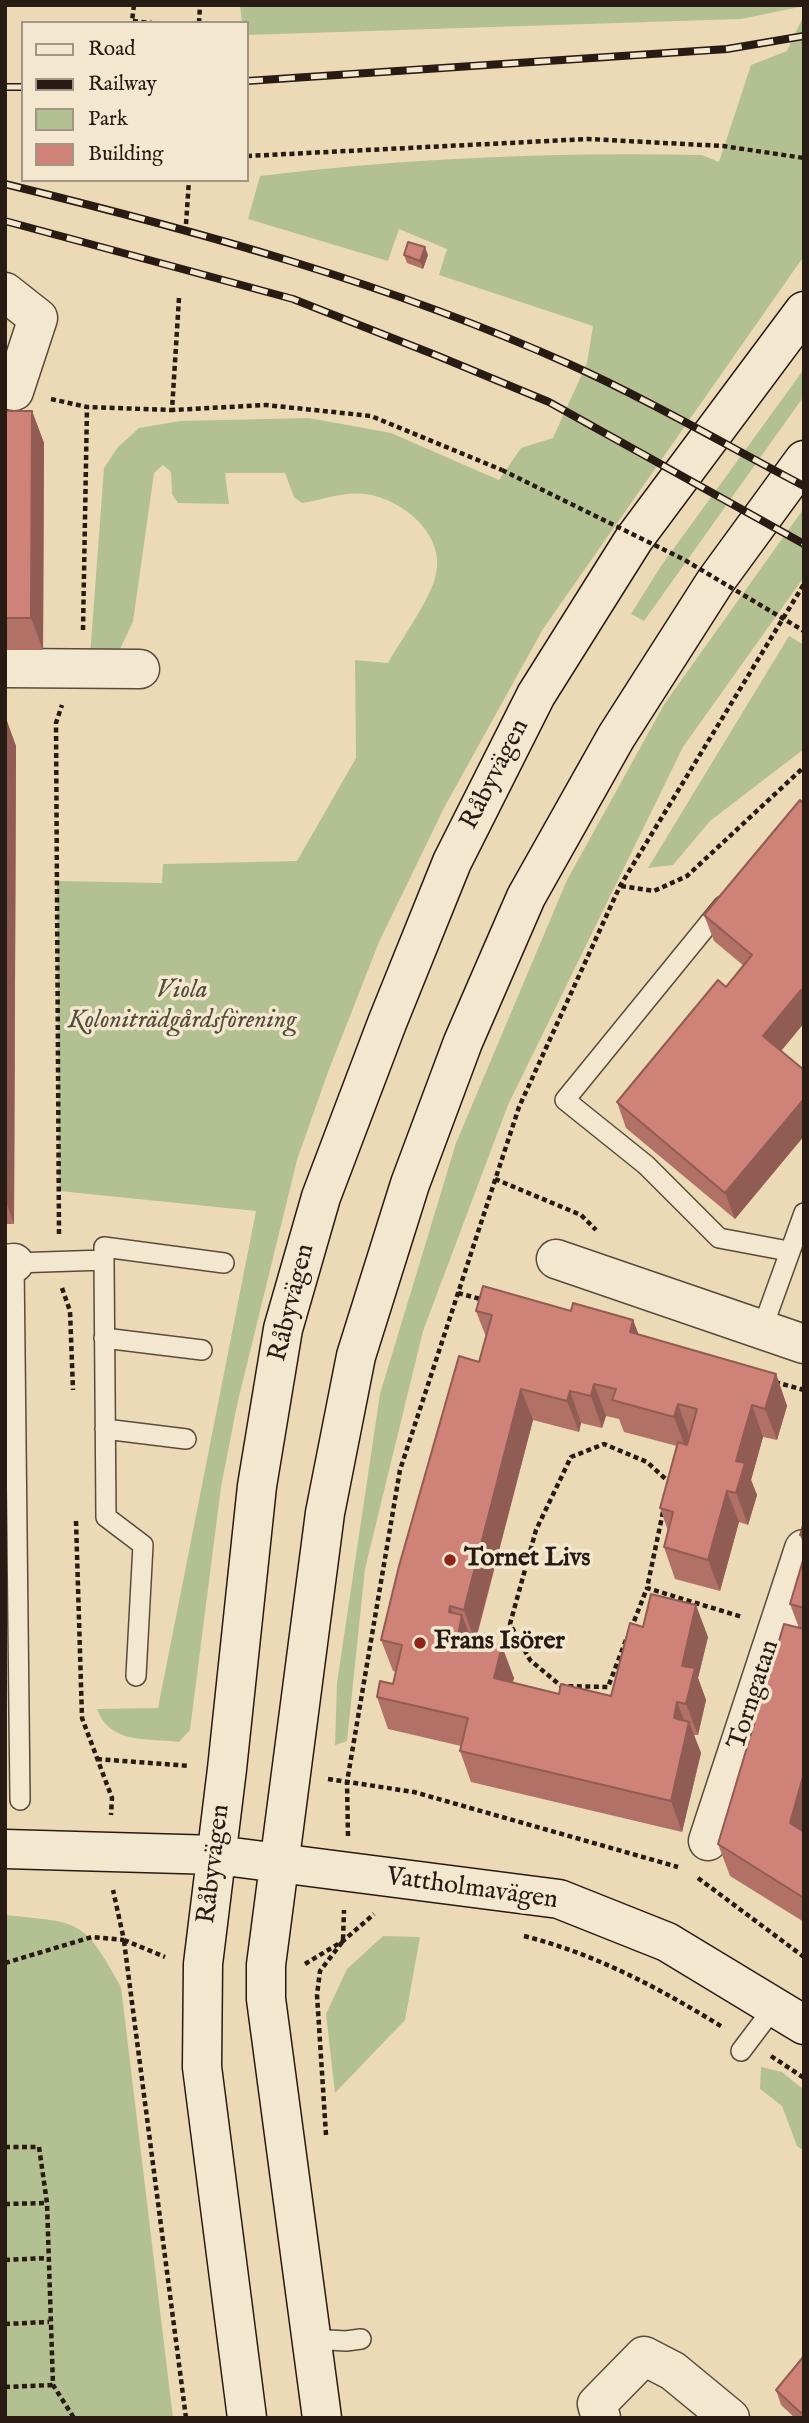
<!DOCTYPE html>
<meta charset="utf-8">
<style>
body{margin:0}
#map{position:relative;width:809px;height:2423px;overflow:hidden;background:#ecdab7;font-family:"IM FELL English",serif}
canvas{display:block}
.frame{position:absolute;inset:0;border:7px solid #281b13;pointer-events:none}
.legend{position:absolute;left:21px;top:21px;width:228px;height:161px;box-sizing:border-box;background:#f3e7d0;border:2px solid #a29584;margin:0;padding:9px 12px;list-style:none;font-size:21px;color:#281b13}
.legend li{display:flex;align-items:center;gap:14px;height:35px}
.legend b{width:35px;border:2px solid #a29584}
</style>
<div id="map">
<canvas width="809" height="2423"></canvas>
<div class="frame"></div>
<ul class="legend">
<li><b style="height:9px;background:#f3e7d0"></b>Road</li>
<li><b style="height:9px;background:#281b13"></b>Railway</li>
<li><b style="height:19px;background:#b3c192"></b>Park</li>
<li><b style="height:19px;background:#cf8378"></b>Building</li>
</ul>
</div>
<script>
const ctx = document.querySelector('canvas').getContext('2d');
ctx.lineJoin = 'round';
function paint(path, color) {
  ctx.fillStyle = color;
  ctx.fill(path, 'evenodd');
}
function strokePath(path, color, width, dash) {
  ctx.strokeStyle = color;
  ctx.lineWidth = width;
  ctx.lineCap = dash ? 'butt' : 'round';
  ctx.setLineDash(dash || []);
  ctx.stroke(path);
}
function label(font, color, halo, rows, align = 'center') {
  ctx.font = font + ' "IM FELL English",serif';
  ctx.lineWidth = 7;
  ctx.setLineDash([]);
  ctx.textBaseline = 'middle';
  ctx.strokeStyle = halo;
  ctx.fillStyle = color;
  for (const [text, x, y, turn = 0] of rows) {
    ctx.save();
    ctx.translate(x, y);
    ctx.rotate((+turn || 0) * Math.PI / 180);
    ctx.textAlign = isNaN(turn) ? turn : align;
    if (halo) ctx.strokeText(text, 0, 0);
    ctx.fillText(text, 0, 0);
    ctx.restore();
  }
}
const green = new Path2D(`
 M240,5H804V6L741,19L247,35V23H242Z
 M804,15V256L543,629L445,806L379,942L328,1072L297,1160L237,1405L221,1487L190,1730L179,1742C146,1738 109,1744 97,1709L158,1708L256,1211L59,1191L57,881L162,883L163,864L297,861L356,758L355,660L388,663C401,640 429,601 435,578C448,537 404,499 365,494C344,491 322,500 302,503L294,497L285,473H225L229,504L178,503L172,494L171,472L163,465L154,473L133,622L120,649L105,656H90L104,468L118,447L139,428L180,421L309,418L391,433L499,480L521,448L553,438L587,363L593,326L439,275L447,249L399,229L388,261L248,219L260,176C406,158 554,152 702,155L719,162L751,65L787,51Z
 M804,369V396L644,621L631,614L661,566Z
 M804,508V577L683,747L508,1105L423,1331L365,1569L347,1741L335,1745L337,1683L380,1394L456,1143L567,880L665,703Z
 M789,636L804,645V749L710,821L673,865L648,868Z
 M5,1915C81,1923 83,1918 121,1987L173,2418H5Z
 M383,1936L420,1937L405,2020L335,2093L326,2014L347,1969Z
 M761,2067L782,2072L804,2090V2151L797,2146L782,2106L760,2089Z`);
const path = new Path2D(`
 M134,5L132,21L152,23
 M199,23L200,5
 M247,156L588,139L723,146L804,158
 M186,224L189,180
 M179,298L172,410L266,405L371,416L502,470
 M51,399L87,407L172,410
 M83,630L87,407
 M621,886L654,891L687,876L804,767
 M495,1179L581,1215L596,1230
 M59,1234L56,723L62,705
 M62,1288L70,1311L73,1390
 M458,1293L484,1300
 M775,1382L804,1390
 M663,1512L647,1588L742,1617
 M76,1521L82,1718L112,1798L111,1815
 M631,1629L647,1588
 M626,1640L608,1687L561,1686L530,1660L510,1624L536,1530L571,1457L604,1444L647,1462L670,1483
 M97,1759L190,1766
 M328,1779L414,1792L678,1867
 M348,1836L347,1782L400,1470L519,1107L620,886L804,584
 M698,1878L804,1957
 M524,1936C596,1954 661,1989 724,2028
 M124,1940L165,1957
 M124,1941L186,2418
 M5,1963L92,1937L124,1940L113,1890
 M305,1964L343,1941L374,1914
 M771,2056L804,2078
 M326,2135L317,1995L320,1971L343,1941L344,1910
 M5,2147H39L47,2203L53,2385L74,2418
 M5,2204L47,2203
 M5,2260L47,2258
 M5,2324L49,2322
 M5,2387L53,2385`);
const lane = new Path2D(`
 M723,906L565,1100L646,1165L719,1238L788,1251
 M104,1260V1247L224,1263
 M761,1332L804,1213
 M104,1338L202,1350
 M105,1429L186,1439
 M20,1800L14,1263L104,1260L106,1517L143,1545L136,1676
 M741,2051L775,2006
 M311,2339L346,2341L361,2339`);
const street = new Path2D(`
 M5,292L38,318L14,391L5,389
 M5,668L140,669
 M556,1259L804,1344
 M5,1264L14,1263
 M708,1841L804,1549
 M601,2418L597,2404L644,2356L673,2371L730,2418`);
const secondary = new Path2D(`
 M5,1849L217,1855L559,1899L667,1942L804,2025
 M247,2418L202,2067L203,1964L227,1769L257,1486L283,1329L321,1197L387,1023L452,862L536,695L634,539L804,311
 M322,2418L266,1999V1965L325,1513L356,1356L410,1184L463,1042L526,897L616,737L715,582L804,460`);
const rail = new Path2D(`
 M247,81L727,49L804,36
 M5,87H23
 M5,184C197,231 388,283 569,364C649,400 726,445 804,486
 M5,221L293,299L438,356L549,402L804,544`);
const pathBridge = new Path2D(`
 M502,470L683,559L804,631`);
const wall = new Path2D(`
 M404,255H428L423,269L407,263Z
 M5,411H32L44,443L43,650H5Z
 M5,716L16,746L14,1224H5Z
 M804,804V1023L781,1051L804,1070V1136L735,1219L626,1128L617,1102L726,987L744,966L714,941L704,915Z
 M476,1311H571L633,1320L639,1335L776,1374L787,1406L777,1440L763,1437L751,1480L757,1495L748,1525L739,1522L720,1591L675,1579L664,1547L668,1531L660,1508L677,1446L624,1432L619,1419L606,1416L602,1428L581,1423L579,1432L533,1420L476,1640L514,1678L512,1683L559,1694L611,1696L643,1627L708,1637L698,1678L706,1700L698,1735H694L701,1753L682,1832L471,1782L460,1751L461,1746L388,1729L377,1697L393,1684L396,1672L393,1671L381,1640L479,1362L486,1337Z
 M804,1522V1545L800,1535Z
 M804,1557V1922L730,1876L718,1844L799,1628L790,1604Z
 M804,2356V2418H795L781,2405L776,2390Z`);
const shadedWall = new Path2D(`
 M425,247L428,255L423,269L420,261Z
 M32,411L44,443L43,650L31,618Z
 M5,716L16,746L14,1224L5,1199Z
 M801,990L804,998V1023L772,1062L763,1036Z
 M804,1099V1136L735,1219L725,1193Z
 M633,1320L645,1352L630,1332Z
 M776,1374L787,1406L777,1440L765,1409Z
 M594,1384L606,1416L602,1428L591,1396Z
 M521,1389L533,1420L475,1641L464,1610Z
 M570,1391L581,1423L579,1432L567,1401Z
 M678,1404L689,1435L686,1449L674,1417Z
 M752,1405L763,1437L751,1480L757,1495L748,1525L736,1493V1461Z
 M727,1491L739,1522L720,1591L708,1560Z
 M696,1605L708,1637L698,1678L706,1700L698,1735L686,1704L682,1666Z
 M450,1606L459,1630L462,1615L474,1647L469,1667L449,1612Z
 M502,1646L514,1678L506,1710L494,1678Z
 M677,1702L688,1730L689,1722L701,1753L682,1832L671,1801L674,1718Z
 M804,1773V1847L790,1823Z`);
const building = new Path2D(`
 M408,242L425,247L420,261L404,255Z
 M5,411H32L31,618H5Z
 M800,800L804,804V993L801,990L763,1036L804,1070V1099L725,1193L617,1102L718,980L726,987L752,955L704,915Z
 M483,1286L571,1311L573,1303L633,1320L630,1332L776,1374L765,1409L752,1405L736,1461L745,1463L736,1493L727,1491L708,1560L664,1547L673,1512L660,1508L678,1442L687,1445L697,1409L678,1404L674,1417L612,1400L616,1389L594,1384L591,1396L570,1391L567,1401L521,1389L464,1610L450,1606L449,1612L462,1615L458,1635L502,1646L494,1678L559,1694L561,1684L611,1696L630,1623L643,1627L651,1594L696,1605L682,1666L695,1668L686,1704L677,1702L674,1718L689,1722L671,1801L460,1751L468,1718L377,1697L380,1681L393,1684L402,1645L381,1640L399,1566L459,1356L479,1362L492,1315L476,1311Z
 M804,1522V1536L800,1535Z
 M804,1557V1608L790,1604Z
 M784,1624L804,1629V1773L790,1823L804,1832V1898L718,1844Z
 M804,2356V2411L801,2413L776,2390Z`);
const markers = [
 [450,1560,7,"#8f2418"],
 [420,1643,7,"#8f2418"]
];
const streetNames = [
 ["Råbyvägen",496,775,-63],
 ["Råbyvägen",293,1303,-76],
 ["Torngatan",755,1695,-72],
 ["Råbyvägen",215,1864,-83],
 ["Vattholmavägen",472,1890,8]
];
const parkNames = [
 ["Viola",182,992],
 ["Koloniträdgårdsförening",182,1022]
];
const poiNames = [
 ["Tornet Livs",464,1560],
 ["Frans Isörer",434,1643]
];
paint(green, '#b3c192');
strokePath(lane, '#594b3c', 22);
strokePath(street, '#594b3c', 41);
strokePath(secondary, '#281b13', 41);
strokePath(path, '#281b13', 4.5, [5, 3.5]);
strokePath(lane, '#f3e7d0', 19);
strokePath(street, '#f3e7d0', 38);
strokePath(secondary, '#f3e7d0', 38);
strokePath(rail, '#281b13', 8);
strokePath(rail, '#f3e7d0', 5, [16]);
strokePath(pathBridge, '#281b13', 4.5, [5, 3.5]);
paint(wall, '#b27167');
paint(shadedWall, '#915c54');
paint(building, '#cf8378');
strokePath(building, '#915c54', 2);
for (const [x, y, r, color] of markers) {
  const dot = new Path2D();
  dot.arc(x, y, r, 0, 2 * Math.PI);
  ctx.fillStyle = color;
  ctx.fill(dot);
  strokePath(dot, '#f3e7d0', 2.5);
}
label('26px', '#281b13', '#f3e7d0', streetNames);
label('italic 26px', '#524d39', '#f3e7d0', parkNames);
label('bold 26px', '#281b13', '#f3e7d0', poiNames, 'left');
</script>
